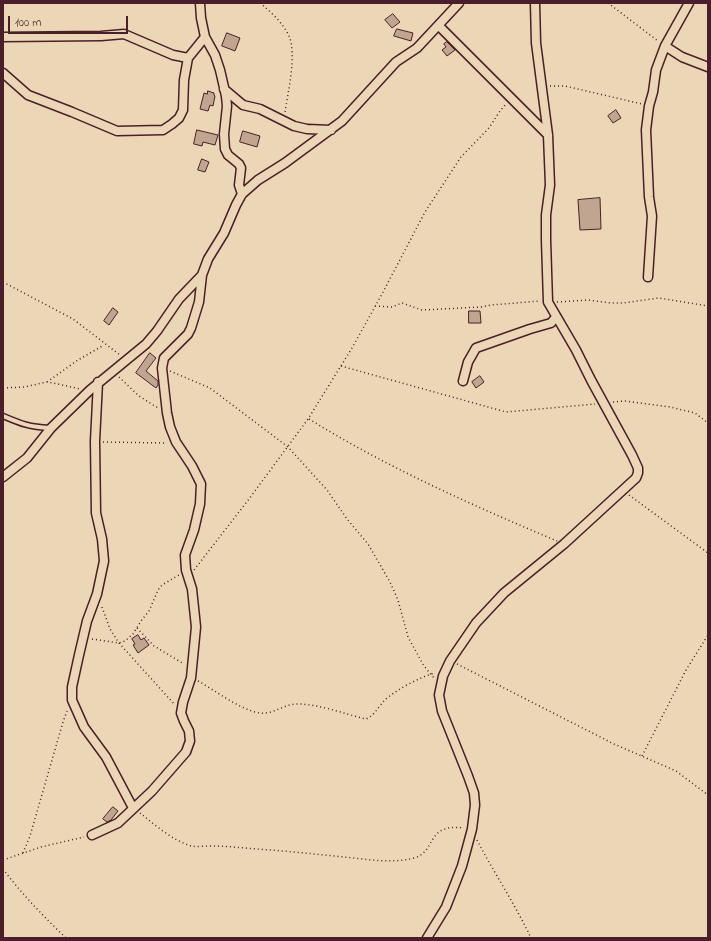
<!DOCTYPE html>
<style>
body{margin:0}
#map{position:relative;width:711px;height:941px;overflow:hidden;background:#ebd7b5;font-family:"Indie Flower",sans-serif}
canvas{display:block}
.frame{position:absolute;inset:0;border:4px solid #4a1f2b;pointer-events:none}
.scale{position:absolute;left:8px;top:16px;width:120px;height:18px;box-sizing:border-box;border:2px solid #4a1f2b;border-top:0;padding-left:5px;font-size:12px;line-height:14px;white-space:nowrap;color:#4a1f2b;-webkit-text-stroke:3px #ebd7b5;paint-order:stroke}
</style>
<div id="map">
<canvas width="711" height="941"></canvas>
<div class="frame"></div>
<div class="scale">100 m</div>
</div>
<script>
const ctx = document.querySelector('canvas').getContext('2d');
ctx.lineJoin = 'round';
function paint(path, color) {
  ctx.fillStyle = color;
  ctx.fill(path, 'evenodd');
}
function strokePath(path, color, width, dash) {
  ctx.strokeStyle = color;
  ctx.lineWidth = width;
  ctx.lineCap = dash ? 'butt' : 'round';
  ctx.setLineDash(dash || []);
  ctx.stroke(path);
}
const building = new Path2D(`
 M393,14L400,22L392,28L385,20Z
 M397,29L413,33L411,41L394,36Z
 M227,33L240,38L235,51L222,46Z
 M447,42L455,50L447,56L442,50L446,47L444,44Z
 M208,91L214,93V95L215,96L213,106L210,105L208,111L200,109L204,93L207,94Z
 M616,110L621,118L613,123L608,116Z
 M197,130L218,135L215,145L203,142L202,146L194,144Z
 M243,131L260,136L257,147L240,142Z
 M202,159L209,162L205,172L198,170Z
 M600,198L601,229L580,230L578,200Z
 M113,308L118,312L109,325L104,321Z
 M469,311H480L481,323H469Z
 M150,353L156,358L146,371L158,381V385L156,388L136,373Z
 M480,376L484,382L476,388L472,382Z
 M138,635L141,640L144,638L149,645L138,653L133,645L135,644L132,639Z
 M113,807L118,811L111,820L107,822L103,819Z`);
const path = new Path2D(`
 M260,3C271,12 283,23 289,36C297,54 288,92 285,112
 M608,3L658,41
 M550,86H565L642,104
 M3,282L73,319L120,355
 M557,302L588,300L611,303H623L659,298L708,306
 M375,306L392,307L402,303L422,310L481,307L491,305L540,301
 M341,366L506,412L595,404
 M170,371L210,388L288,447L327,490L347,519L368,544L390,582L398,600L408,637L424,666L434,678
 M119,377L139,396L158,408
 M47,382L78,360L104,345
 M3,388L24,387L47,382L58,384L80,389
 M613,402L625,401L670,407L695,413L708,423
 M309,419C388,468 472,505 557,541
 M103,442L167,443
 M629,495L708,553
 M194,570L249,499L308,419L352,348L382,294L425,212L461,157L489,128L500,111L506,104
 M102,607L110,629L119,643L175,705
 M137,628L154,646L184,664
 M92,639L119,643L125,641L133,634L141,621L149,611L158,590L162,585L179,575
 M457,664L614,744L676,771L708,795
 M198,681C216,691 235,706 255,712C272,717 282,704 297,704C320,704 344,714 366,719C375,715 378,707 384,701C395,690 420,677 435,673
 M642,756L686,670L708,635
 M140,813C155,825 172,840 191,846C197,847 205,846 212,846C227,846 242,848 257,849C286,851 315,854 344,857C366,859 392,864 414,858C437,852 425,823 464,828
 M477,840C494,873 515,904 531,938
 M23,853L30,836L63,722L67,711
 M3,860L41,847L84,837
 M3,869C21,893 44,917 66,938`);
const service = new Path2D(`
 M3,416C22,424 29,427 50,428`);
const minor = new Path2D(`
 M200,3L201,18L205,37L215,55L220,70L226,96L227,106L224,134L225,149L228,155L239,164L241,168L239,185L242,194
 M439,26L548,135
 M3,37L101,36L124,34L173,55L188,58L205,37
 M665,46L682,57L708,67
 M3,73L28,95L72,112L117,131L163,130L172,124L179,118L183,110L184,80L188,58
 M224,89L243,105L260,109L294,126L307,129L331,130
 M648,277L652,216L649,197L646,130L649,106L653,92L656,70L665,46L689,3
 M463,381L468,362L476,348L530,329L551,323L556,317
 M98,382L95,441L96,513L102,539L104,561L97,594L87,621L79,655L72,687V700L84,727L106,757L133,808
 M3,477L27,458L51,428L90,390L146,344L157,331L179,299L202,275L208,259L224,233L236,205L242,194L258,180L285,163L342,121L396,62L417,48L459,3
 M92,835L118,823L152,791L186,752L190,741L189,731L184,721L181,713L183,702L191,678L196,627L192,589L186,570L185,555L194,530L200,504L201,484L192,466L176,442L170,427L167,413L162,368L164,358L188,334L191,328L199,302L202,275
 M427,938L446,907L462,866L472,829L475,805L474,793L468,776L442,711L439,695L443,676L450,661L476,623L504,593L564,544L636,478L638,473V468L632,455L591,380L576,350L548,302L546,240V215L550,185L548,135L536,43L535,3`);
paint(building, '#c0a691');
strokePath(building, '#4a1f2b', 1);
strokePath(service, '#4a1f2b', 7);
strokePath(minor, '#4a1f2b', 11);
strokePath(path, '#4a1f2b', 1.5, [1, 3]);
strokePath(service, '#ebd7b5', 4);
strokePath(minor, '#ebd7b5', 8);
</script>
